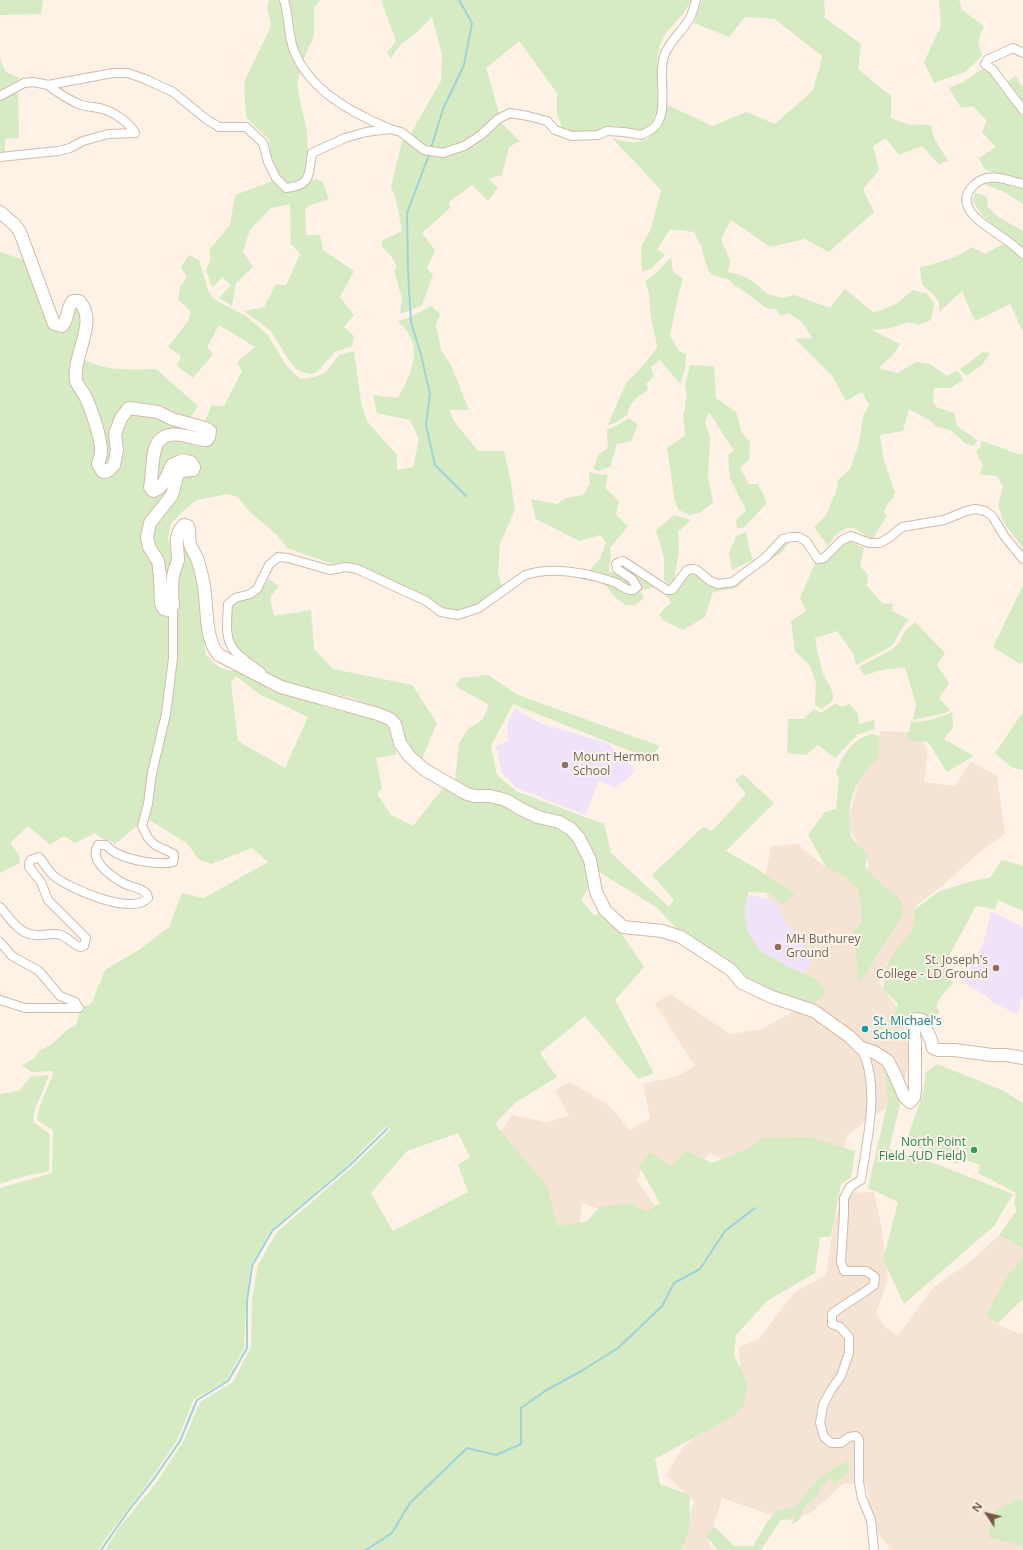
<!DOCTYPE html>
<style>
body{margin:0}
#map{position:relative;width:1023px;height:1550px;overflow:hidden;background:#fdf2e5;font-family:"Open Sans",sans-serif}
canvas{display:block}
.north{position:absolute;left:967px;top:1494px;width:40px;height:40px;-webkit-text-stroke:3px #fff6ec;paint-order:stroke;rotate:305deg;font-size:11px;font-weight:700;line-height:16px;text-align:center;color:#77574a}
.north::after{content:'';display:block;margin:auto;width:14px;height:18px;background:#77574a;clip-path:polygon(50% 0,100% 100%,50% 72%,0 100%)}
</style>
<div id="map">
<canvas width="1023" height="1550"></canvas>
<div class="north">N</div>
</div>
<script>
const ctx = document.querySelector('canvas').getContext('2d');
ctx.lineJoin = 'round';
function paint(path, color) {
  ctx.fillStyle = color;
  ctx.fill(path, 'evenodd');
}
function strokePath(path, color, width, dash) {
  ctx.strokeStyle = color;
  ctx.lineWidth = width;
  ctx.lineCap = dash ? 'butt' : 'round';
  ctx.setLineDash(dash || []);
  ctx.stroke(path);
}
function label(font, color, halo, rows, align = 'center') {
  ctx.font = font + ' "Open Sans",sans-serif';
  ctx.lineWidth = 3.5;
  ctx.setLineDash([]);
  ctx.textBaseline = 'middle';
  ctx.strokeStyle = halo;
  ctx.fillStyle = color;
  for (const [text, x, y, turn = 0] of rows) {
    ctx.save();
    ctx.translate(x, y);
    ctx.rotate((+turn || 0) * Math.PI / 180);
    ctx.textAlign = isNaN(turn) ? turn : align;
    if (halo) ctx.strokeText(text, 0, 0);
    ctx.fillText(text, 0, 0);
    ctx.restore();
  }
}
const residential = new Path2D(`
 M881,731L913,732L928,749L924,782L955,786L971,761L997,776L1005,834L974,857L943,885L915,907L913,953L876,978L900,1012L910,1054L902,1097L866,1121L847,1136L840,1168L748,1175L710,1153L685,1183L646,1157L637,1180L661,1215L652,1228L582,1203L577,1242L547,1218L494,1141L512,1115L546,1122L569,1116L555,1090L570,1082L607,1104L630,1130L650,1118L643,1084L678,1076L695,1066L655,1004L670,994L730,1034L762,1029L810,1002L801,977L769,909L765,880L771,846L798,844L821,864L863,886L869,863L847,825L857,787Z
 M874,1192L882,1230L888,1279L876,1312L884,1326L898,1336L934,1287L973,1259L999,1235L1023,1248V1261L992,1322L1020,1334L1023,1332V1550H891L875,1529L866,1484H843L812,1512L789,1521L722,1498L709,1542L713,1550H674L695,1502L666,1475L682,1448L712,1423L742,1392L739,1347L759,1339L795,1292L826,1275L834,1223L844,1193Z`);
const education = new Path2D(`
 M515,709L542,724L607,743L626,759L635,771L627,779L615,787L599,781L585,815L517,788L502,773L496,746L508,741L507,724Z
 M751,895L774,901L787,925L813,958L801,977L760,959L743,935L739,909Z
 M991,911L1023,927V996L1020,1002L1018,1014L993,1003L989,998L962,981L978,955L983,944Z`);
const green = new Path2D(`
 M0,0H43L41,14L0,15Z
 M270,0H282L301,70L297,82L300,101L307,131L308,157L305,178C297,184 293,185 283,182L272,164L269,140L246,117L244,82L271,26L267,6Z
 M287,0H320L314,8V36L303,60L296,47Z
 M381,0H691L684,13L666,33L660,45L657,59L658,108L653,120L645,129L634,130L616,126L606,127L597,131L573,132L562,128L557,114V93L519,41L486,68L499,113C482,130 453,159 425,145C420,143 416,137 411,133L441,81L442,55L432,17L416,33L401,44L391,58L387,53L396,41Z
 M702,0H824L825,18L861,44L858,69L891,96V118L907,124L931,125L934,138L948,161L939,164L922,146L899,155L886,138L873,146L879,170L863,189L874,212L829,252L805,239L770,247L731,220L721,239L730,261L728,272L740,275L753,281L767,294L783,298L794,295L830,308L845,289L874,313L896,304L913,290L928,294L934,304L931,320L918,325L908,322L892,328L872,330L900,344L894,354L879,368L898,373L916,362L930,364L947,376L956,371L960,373L963,380L950,388H934L933,401L936,407L954,413L957,426L977,440L974,446L966,444L950,430L937,427L929,420L909,409L903,431L880,435L884,461L895,492L893,498L887,505L884,512L887,516L879,528L873,540C867,537 859,530 853,528C842,526 833,538 828,546L814,527L826,515L837,489L838,480L850,469L859,443L863,416L869,405L862,392L846,401L833,377L795,339L812,338L802,322L788,313L781,316L776,309L766,308L741,289L735,286L729,280L713,275L708,270L701,246L694,232L670,229L657,250L665,255L652,268L642,272L641,247L651,229L661,190L612,138C620,140 628,143 637,142C655,141 663,119 667,105L713,126L746,112L775,124L812,91L819,70L822,56L775,19L745,17L729,37L694,23Z
 M939,0H959L962,10L984,26L978,42L982,56L965,72L934,83L924,62L941,26Z
 M0,59L6,72L20,78L0,93Z
 M984,68C999,83 1009,101 1023,117V181L998,175L984,169L979,158L996,147L982,132L987,121L973,106L961,108L949,88L963,82Z
 M1015,76L1023,88V107L1006,83Z
 M18,92L19,138L5,139V154H0V98Z
 M500,122L520,141L509,147L502,175L489,179L498,188L488,201L472,185L449,202L450,208L422,233L435,250L427,268L433,275L422,305L406,312L400,313L402,299L394,270L397,267L392,257L381,246L383,240L402,231L396,199L391,187L403,137L444,155Z
 M315,179L322,181L329,199L311,205L305,209L306,235H320L323,250L354,271L340,297L354,315L344,327L354,336L352,346L335,352L317,372L310,374L302,372L296,369L290,362L271,331L244,311L264,307L276,284L286,285L300,254L291,244L290,204L271,208L250,230L243,252L253,267L236,283L232,306L219,298L231,285L222,277L212,288L206,270L211,258L209,250L230,225L235,195L275,180L282,189Z
 M994,181L1023,188V204L1006,193L984,184Z
 M975,193L987,196L988,207L998,217L1023,231V247C1005,232 983,222 973,201Z
 M1003,244L1018,254L1023,260V332L1010,304L975,321L962,291L939,312V301L922,284L920,267C938,263 957,258 972,247L985,254Z
 M0,252L24,260L53,330L60,333L67,328L71,315L77,304L81,307L79,316L80,329L73,368L90,412L97,459L110,472L119,432L131,411L139,412L203,431L202,437L163,432L149,491L172,469L170,491L148,517L152,560L168,614L170,618V659L163,714L145,804L137,826L115,844L109,840L102,839L95,833L75,843L64,836L50,845L28,826L10,843L19,855L20,863L0,873Z
 M189,255L199,260L209,293L215,300L246,316L267,334L284,362L292,372L301,379L315,377L326,372L339,355L354,351L361,402L367,421L397,455V470L413,467L419,439L410,420L377,413L373,395L398,398C408,378 422,356 408,333C406,329 401,325 398,321L406,319L431,306L440,314L436,325L441,350L452,367L469,410H450L453,420L478,451H504L510,477L515,510L500,544L498,575L503,588L477,604L457,610L443,609L427,597L358,566L344,563L333,564L287,548L279,537L248,510L238,497L227,494L197,500L183,511L171,524L168,537L172,557V566L168,590L152,539L153,528L180,479L199,467C196,457 192,454 182,452C170,459 171,463 165,474C163,478 157,482 154,486L158,446L171,438L200,442L214,428L205,420L212,405L224,406L242,371L237,362L255,347L219,325L207,347L213,354L193,378L177,366L181,356L168,347L188,321L191,312L178,299L180,287L187,277L181,267Z
 M671,257L673,271L683,279L678,296L670,336L679,351L686,354L685,369L680,384L660,360L651,367L654,376L646,384L648,390C639,396 629,402 628,414L615,423L608,425L626,383L646,362L657,347C656,336 652,326 651,316C649,302 651,294 645,281L657,272Z
 M983,352L990,353L982,365L966,376L960,369Z
 M83,359C106,372 130,369 156,369L198,406L190,418L129,405L111,463L106,467L102,466L78,381Z
 M690,365L714,366L716,398L736,412L742,433L750,442L749,460L740,468L749,484H758L767,503L743,528H737L736,520L746,510L730,479L728,455L734,451L709,412L705,422L710,437L708,477L713,503L699,513L689,515L679,510L675,502L667,448L685,435L683,414L685,411V404L687,396L685,385Z
 M629,418L638,425L631,441L617,444L610,467L599,471L593,469L599,454L608,448L607,430L616,426Z
 M982,441L1018,454H1023V548L1004,523L998,505L1003,487L997,476L979,474L983,466L976,451L980,448Z
 M589,472L601,475L608,474L605,488L619,501L616,515L628,526L610,548L611,558L609,567L610,572L618,575L632,584L629,587L618,579L588,572L599,560L606,543L600,535L579,541L536,519L531,499L557,504L566,498L583,495L590,484Z
 M674,515L691,520L678,532L679,552L674,581L668,585L664,580V557L656,530Z
 M181,532L194,557L203,612L204,641L206,655L219,667L229,671L236,670L297,697L331,709L352,712L389,725L395,735L396,755L376,758L382,788L377,794L391,815L413,826L443,788L467,799L505,804L536,823L555,827L567,831L577,844L587,868L590,885L581,900L594,915L604,913L619,930L644,967L615,1000L654,1073L638,1079L585,1016L540,1053L557,1077L515,1103L495,1124L548,1188L557,1226L587,1221L600,1207L631,1203L646,1212L660,1203L639,1166L650,1152L672,1167L686,1151L712,1163L748,1149L761,1138L809,1137L855,1151L851,1178L841,1184L831,1237H820L815,1273L767,1301L736,1335L734,1355L748,1385L744,1405L733,1416L655,1459L660,1484L690,1495L689,1529L681,1550H105L118,1529L157,1482L184,1440L200,1402L233,1382L251,1347L252,1300L258,1265L276,1233L352,1167L391,1129L385,1127L347,1166L270,1231L250,1267L246,1302L244,1348L226,1381L194,1399L177,1440L151,1479L110,1533L98,1550H0V1188L52,1173L53,1130L37,1120C39,1103 48,1088 54,1072L52,1071L31,1072L22,1065L34,1059L39,1051L52,1044L68,1029L76,1025L81,1008L91,1004L105,970L140,949L169,927L182,893L204,898L268,862L252,848L211,864L198,859L188,844L148,819L154,772L168,714L175,605ZM236,676L259,694L308,717L285,768L238,741L231,683ZM458,1133L470,1157L458,1165L468,1192L393,1231L371,1193L407,1151Z
 M746,532L749,549L753,560L732,570L729,553L736,536Z
 M786,540L790,541L781,553L757,568L736,588L713,592L705,617L683,630L663,620L659,614L671,602L662,591L693,573L717,587L735,586L745,575L776,553Z
 M849,541L864,548L860,566L868,575L867,586L883,604L893,603L892,611L909,620L902,628L894,643L889,648L856,665L853,653L837,631L815,638C817,650 819,661 823,673C827,683 834,689 833,700L822,709L815,705L816,683L810,666L795,651L791,621L806,611L800,598L815,563L824,560L841,542Z
 M623,563L658,586L640,591L644,598L635,605H625L616,598L603,583C607,584 612,585 616,587C625,590 630,596 640,591C643,578 629,573 620,567V564Z
 M269,579L279,586L270,598L274,616L311,610L314,649L333,669L412,685L437,723L421,761L402,740L403,726L397,716L380,708L351,698L285,683L272,676L236,649L230,638L232,606L238,600L256,596Z
 M1023,585V662L1020,664L993,647Z
 M915,622L945,653L937,665L949,683L939,698L950,710L945,713L913,720L916,704L905,668L887,669L864,675L859,667L891,650L899,643L905,631Z
 M488,675L518,695L660,746L650,759L513,704L491,746L497,775L516,791L604,824L611,853L669,907L674,900L652,875L703,827L712,831L746,794L735,780L743,774L774,803L726,851L759,870L795,894L783,904L769,893L749,892L744,911L748,933L760,951L789,967L816,979L826,992L812,1005L787,997L744,979L680,932L656,907L596,870L581,837L472,792L455,780L459,743L468,729L482,720L489,705L455,686L461,678Z
 M835,703L842,707L849,704L858,714L859,724L875,720L874,729L857,735L835,758L818,745L806,755L787,753L788,719H804L814,709L821,713Z
 M952,712L953,727L944,739L974,756L947,772L928,742L907,740L911,722C925,722 940,718 952,712Z
 M1023,712V770L1011,767L995,753Z
 M872,734L879,736V757C860,774 847,796 850,823C850,827 850,832 851,836C853,842 864,849 868,854L865,867L883,886L901,900L903,914L859,984L853,931L862,922L859,891L845,877L826,867L808,835L825,812L836,809L839,779L836,773C843,754 851,740 872,734Z
 M1002,860L1023,866V911L998,900L995,909L976,906L945,963L953,983L942,995L936,1006L940,1013L927,1019L923,1013H914L907,1017L894,1016L898,1004L883,989L889,960L914,927V910L938,892L972,881L990,878Z
 M884,1064L901,1101L889,1149L939,1165L1013,1194L994,1226L904,1304L883,1260L898,1202L868,1188L888,1100Z
 M937,1064L1002,1090L1023,1103V1248L999,1235L1017,1210L1014,1204L1016,1193L978,1173L980,1165L961,1158L958,1164L906,1142L923,1093L926,1072Z
 M49,1075L39,1100L35,1107L33,1122L50,1134L49,1171L14,1179L0,1184V1094L19,1091L31,1076Z
 M1023,1257V1299L997,1324L986,1315L1008,1275Z
 M847,1460L849,1472L835,1484L829,1479L820,1488L818,1494L804,1508L799,1520L791,1525L796,1515L780,1521L761,1550H717L706,1535L715,1527L734,1546H753L767,1522L778,1510L795,1507L819,1478Z
 M1020,1498L1023,1501V1546L988,1537L992,1513Z`);
const stream = new Path2D(`
 M431,148L443,109L464,65L472,23L459,0
 M430,152L407,213L408,271L411,322L421,355L430,394L426,425L435,465L466,496
 M101,1550L129,1510L153,1480L180,1441L197,1400L228,1381L247,1348V1301L252,1266L272,1231L349,1166L387,1129
 M366,1550L392,1533L410,1503L467,1448L496,1455L521,1444V1408L545,1391L583,1370L618,1348L662,1306L674,1283L700,1269L725,1231L755,1208`);
const street = new Path2D(`
 M284,0C289,15 288,33 293,48C308,90 352,113 390,129
 M1023,53L1013,48L987,60L985,64L993,70L1023,110
 M0,96L24,83L34,82L48,85L113,73H128L145,79L173,92L206,119L219,127H246L263,143L268,162L276,178L286,188C313,185 308,174 312,153L345,138L366,132L390,129L401,132L424,150L443,153L464,146L481,135L498,119L510,113L528,116L547,121L555,130L572,136L598,135L607,131L624,132L641,135C644,133 648,132 652,129C671,116 657,76 664,56C669,41 683,31 690,18C693,12 694,6 696,0
 M0,157L58,151L70,148L83,141L108,134L135,133C129,123 117,114 106,110C98,107 89,107 81,105C69,100 58,93 48,85
 M1023,184C1007,180 988,171 974,185C952,206 983,224 999,235C1008,241 1016,247 1023,254
 M261,672C227,647 225,647 228,604L235,598L250,594L257,589L269,565L278,557L288,558L330,570L346,567L357,569L426,601L441,612L458,615L479,608L525,575C553,566 587,573 614,582C622,585 625,591 633,590L637,587L632,579L617,569L616,564L619,562L623,561L667,590H672L687,570L693,569L697,570L710,581L718,584L733,582L739,577L765,558L783,539L791,537H799L806,541L818,559L824,558L842,540L851,536L869,543H880L890,537L902,527L944,520L966,511L975,509L985,511L992,516L1005,537L1023,559
 M0,907C11,919 18,934 36,935C44,936 53,932 61,935C68,938 73,944 80,947L84,946L86,938L48,900L41,882L29,867V863L31,860L39,857C44,863 48,871 54,876C70,889 132,916 148,898L147,894C141,887 133,888 125,884C112,877 88,861 98,845H106C109,848 112,851 116,853C129,860 159,866 173,862L174,858V854L155,845L148,838L142,826L148,804L152,773L166,714L173,658V606
 M0,942L12,956L39,971L60,996L75,1002L79,1008H25L0,1000
 M861,1048C881,1085 867,1140 861,1180L850,1187L844,1198V1214L841,1262L844,1271H866L875,1277L874,1285C861,1296 845,1303 832,1314V1324L840,1327L849,1337V1353L841,1376L831,1390L823,1405L820,1423L824,1437L831,1443H841L849,1437L856,1436L859,1440V1482L862,1498L871,1520L874,1550`);
const secondary = new Path2D(`
 M0,212L15,225L20,232L54,324L62,326C69,319 66,308 73,301H79C99,321 72,356 76,380C77,386 83,391 85,396C91,408 102,440 101,452C101,456 99,460 98,464L103,472L108,471L114,465L117,450L115,434L121,418L129,408L158,412L172,419L205,428L210,431L209,437L207,440C200,440 193,437 186,436C149,427 154,458 151,482L150,487L153,491C164,488 167,475 172,465L183,460L191,462L194,467L193,470L181,471L178,473L172,495L150,523L147,537L149,547L158,561L160,575L161,603L164,609L169,610L173,606C172,595 171,583 174,572C175,568 177,564 178,560C178,547 173,535 184,525L188,526C191,532 188,538 190,544C191,548 194,552 196,556C200,565 202,576 204,586C207,604 205,642 219,655L281,687L378,714L390,719L395,724L400,743L409,756L425,770L467,794L475,796H490L506,800L521,809L538,817L559,822L571,829L579,838L590,860L596,892L605,910L623,927L662,931L681,937L731,970L742,983L772,997L814,1011L850,1037L861,1048L874,1052L888,1061L895,1075L904,1096L910,1102L914,1097L915,1090V1042L913,1023L916,1019L922,1020L931,1040L933,1048L938,1050H954L992,1055H1006L1023,1058`);
const markers = [
 [565,765,4,"#8d6e63"],
 [778,947,4,"#8d6e63"],
 [996,968,4,"#8d6e63"],
 [865,1029,4,"#0f9aa8"],
 [974,1150,4,"#2e9e5b"]
];
const educationNames = [
 ["Mount Hermon",573,758],
 ["School",573,772],
 ["MH Buthurey",786,940],
 ["Ground",786,954],
 ["St. Joseph's",988,961,"right"],
 ["College - LD Ground",988,975,"right"]
];
const cultureNames = [
 ["St. Michael's",873,1022],
 ["School",873,1036]
];
const leisureNames = [
 ["North Point",966,1143],
 ["Field -(UD Field)",966,1157]
];
paint(residential, '#f5e4d4');
paint(education, '#efe2f9');
paint(green, '#d6ebc3');
strokePath(stream, '#9fd3d9', 2);
strokePath(street, '#d1bbae', 10);
strokePath(secondary, '#d4bbab', 14);
strokePath(street, '#fff', 8);
strokePath(secondary, '#fff', 12);
for (const [x, y, r, color] of markers) {
  const dot = new Path2D();
  dot.arc(x, y, r, 0, 2 * Math.PI);
  ctx.fillStyle = color;
  ctx.fill(dot);
  strokePath(dot, '#fff6ec', 1.5);
}
label('12px', '#785e54', '#fff6ec', educationNames, 'left');
label('12px', '#0d838f', '#fff6ec', cultureNames, 'left');
label('12px', '#27864d', '#fff6ec', leisureNames, 'right');
</script>
